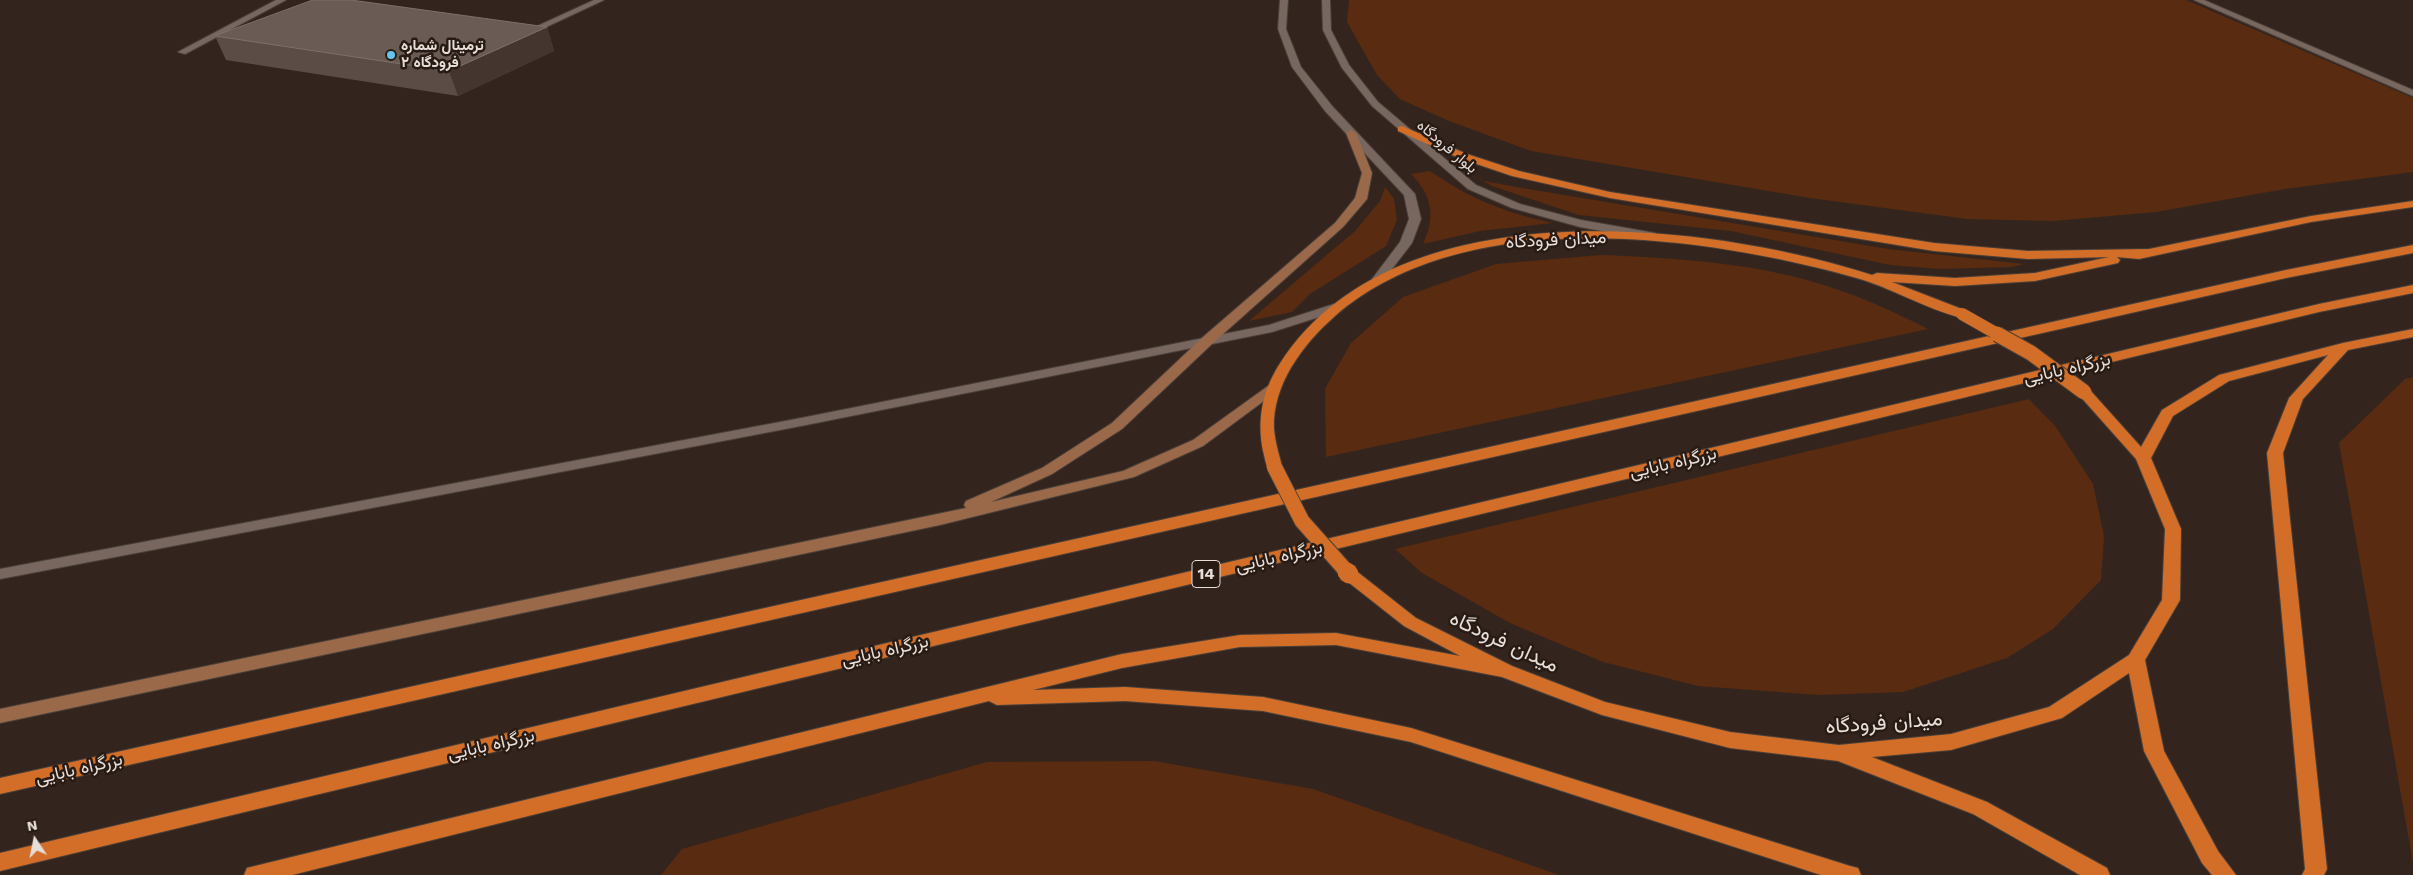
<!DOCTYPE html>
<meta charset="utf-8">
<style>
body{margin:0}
#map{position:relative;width:2413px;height:875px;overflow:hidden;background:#33251e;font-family:"Work Sans",sans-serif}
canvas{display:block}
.north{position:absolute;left:10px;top:815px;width:50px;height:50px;-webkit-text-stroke:4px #281b14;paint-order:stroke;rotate:349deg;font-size:14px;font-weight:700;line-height:20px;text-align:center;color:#e7ded9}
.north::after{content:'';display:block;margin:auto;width:18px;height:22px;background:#e7ded9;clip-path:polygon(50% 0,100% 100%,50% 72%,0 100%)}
</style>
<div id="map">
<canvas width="2413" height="875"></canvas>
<div class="north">N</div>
</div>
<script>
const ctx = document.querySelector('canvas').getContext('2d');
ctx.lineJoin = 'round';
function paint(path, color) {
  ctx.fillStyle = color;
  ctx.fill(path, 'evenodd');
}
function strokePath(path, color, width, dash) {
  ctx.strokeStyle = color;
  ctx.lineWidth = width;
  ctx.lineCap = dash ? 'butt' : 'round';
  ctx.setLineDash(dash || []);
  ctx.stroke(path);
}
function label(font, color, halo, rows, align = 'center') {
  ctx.font = font + ' "Work Sans",Vazirmatn,sans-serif';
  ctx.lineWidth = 5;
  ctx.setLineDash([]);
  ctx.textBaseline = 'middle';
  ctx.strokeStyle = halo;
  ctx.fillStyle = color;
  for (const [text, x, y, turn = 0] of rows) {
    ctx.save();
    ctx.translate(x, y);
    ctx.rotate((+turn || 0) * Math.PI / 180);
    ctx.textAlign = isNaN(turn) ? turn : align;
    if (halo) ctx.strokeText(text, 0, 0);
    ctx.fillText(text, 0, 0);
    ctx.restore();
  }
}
const green = new Path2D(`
 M1349,0H2186L2413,98V172L2285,189L2156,212L2053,221L1967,219L1810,198L1531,151L1449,121L1400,99L1377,75L1347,22Z
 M1430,171C1470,199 1506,213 1553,223L1480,231L1423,244C1436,217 1432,195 1411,174Z
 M1465,171L1484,181L1522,188L1888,249L2024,264L2012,267L1940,269L1890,265L1731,231L1579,215L1492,186Z
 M1385,187L1394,199L1397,220L1386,246L1310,294L1292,312L1249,321L1355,231L1380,201Z
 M1601,255C1677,258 1760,263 1833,288C1866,299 1897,313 1928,329L1326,457L1325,389L1351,343L1403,297L1496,264Z
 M2413,377V863L2339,443L2405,379Z
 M2029,399L2056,427L2093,484L2104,536L2101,580L2053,629L2007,658L1903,692L1819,695L1698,686L1603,662L1510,623L1422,573L1395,549Z
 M1154,761L1313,789L1559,875H661L682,849L987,762Z`);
const service = new Path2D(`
 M276,0H286L185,54L178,52Z
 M594,0H604L527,36L520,34Z
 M2194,0H2204L2413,90V96Z
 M1334,304L1338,305L1340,308L1338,311L1272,332L801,426L0,579V569L801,418L1269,325Z`);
const tertiary = new Path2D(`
 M1280,0H1288L1286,29L1301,67L1333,107L1415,194L1421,219L1412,243L1382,282L1378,283L1372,279L1400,242L1409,219L1404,195L1325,111L1292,67L1278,29Z
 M1322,0H1330L1331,30L1349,65L1378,102L1476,185L1520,204L1581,220L1655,233L1657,236L1655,239L1651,240L1580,227L1512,208L1468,189L1372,106L1342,68L1323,30Z`);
const secondary = new Path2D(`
 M1351,130L1356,133L1372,173L1367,199L1343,227L1213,343L1122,429L1052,474L991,502L1123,471L1193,440L1268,386L1273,385L1280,389L1203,446L1134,477L940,525L0,723V709L966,508L964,505L966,501L1042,468L1112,423L1203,337L1335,223L1355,198L1362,173L1346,133Z`);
const trunk = new Path2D(`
 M1402,126L1467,154L1519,171L1610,192L1934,243L2028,251L2149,249L2311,216L2413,201V207L2311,222L2139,259L2117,257L2120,260L2118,263L2035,281L1955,286L1892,282L1967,311L1969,314L1967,317L1962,318C1925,309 1891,287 1853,277C1700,235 1465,203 1335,316C1303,344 1272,385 1274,429C1275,442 1279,454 1282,466L1279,469H1269C1265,464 1265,457 1263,451C1257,420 1262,392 1279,365C1391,187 1700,220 1872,275L1877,273L1955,278L2035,273L2109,257L2028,259L1934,251L1610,198L1512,176L1459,158L1398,131V127Z
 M2413,245V253L2286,278L0,794V778L2286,270Z
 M2413,285V293L2319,312L0,871V853L2319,304Z
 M2413,329V337L2348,350L2303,399L2283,453L2327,869L2324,875H2302L2305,869L2267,453L2289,398L2328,355L2229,381L2173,416L2151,458L2181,529L2180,600L2145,660L2164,751L2218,851L2236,875H2212L2202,863L2144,751L2129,673L2062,718L1951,750L1872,757L1987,802L2107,868L2110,875H2080L1973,814L1838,761L1730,748L1602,715L1502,677L1336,645L1240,647L1122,668L1033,690L1125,687L1263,697L1411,728L1850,866L1858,868L1861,875H1821L1411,742L1263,711L1125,701L997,705L989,701L292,875H244L247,868L255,866L1122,654L1240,635L1336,633L1460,656L1404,626L1343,578L1340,574L1343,570H1355L1416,618L1512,666L1605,702L1730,732L1839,745L1951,734L2049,707L2129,655L2162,600L2165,529L2136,459L2079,395L2077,392L2079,389H2089L2141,447L2162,410L2219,375L2343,343Z`);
const trunkBridgeFar2 = new Path2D(`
 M1962,314L1999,335`);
const trunkBridgeFar1 = new Path2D(`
 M1997,334L2031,353L2084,392
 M1274,466L1302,521L1348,573`);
const trunkBridge = new Path2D(`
 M1347,572L1349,574`);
const wall = new Path2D(`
 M547,27L554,51L458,96L226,60L215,36Z`);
const shadedWall = new Path2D(`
 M547,27L554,51L458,96L449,71Z`);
const building = new Path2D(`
 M313,0H351L547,27L449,71L215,36Z`);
const markers = [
 [391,55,5,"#65c5ee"]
];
const farPoinames = [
 ["ترمينال شماره",401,46],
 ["۲ فرودگاه",401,63]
];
const farStreetnames = [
 ["بلوار فرودگاه",1447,147,40]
];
const shields = [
 [1206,574,28]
];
const shieldNames = [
 ["14",1206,574]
];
const streetNames = [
 ["میدان فرودگاه",1556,240,-3],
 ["بزرگراه بابایی",2067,369,-13],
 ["بزرگراه بابایی",1673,463,-13],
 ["بزرگراه بابایی",1279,557,-13],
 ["بزرگراه بابایی",885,651,-13],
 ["بزرگراه بابایی",491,745,-13],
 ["بزرگراه بابایی",79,769,-13]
];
const nearStreetnames = [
 ["میدان فرودگاه",1504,642,25],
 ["میدان فرودگاه",1884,723,-4]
];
paint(green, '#592b10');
strokePath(service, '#4b4039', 2);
strokePath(tertiary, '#4b4039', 2);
strokePath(secondary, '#4b4039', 2);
strokePath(trunk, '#4b4039', 2);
paint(service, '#78675f');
paint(tertiary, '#78675f');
paint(secondary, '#9a694a');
paint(trunk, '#d26e27');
strokePath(trunkBridgeFar2, '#4b4039', 13, []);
strokePath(trunkBridgeFar1, '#4b4039', 17, []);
strokePath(trunkBridge, '#4b4039', 21, []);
strokePath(trunkBridgeFar2, '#d26e27', 12);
strokePath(trunkBridgeFar1, '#d26e27', 15);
strokePath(trunkBridge, '#d26e27', 19);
paint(wall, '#5b4c45');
paint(shadedWall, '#44362f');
paint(building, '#6a5c55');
strokePath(building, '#7d706a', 1);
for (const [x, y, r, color] of markers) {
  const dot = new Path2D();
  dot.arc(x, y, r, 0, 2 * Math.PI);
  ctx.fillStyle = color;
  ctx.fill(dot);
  strokePath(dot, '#281b14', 2);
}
label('bold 15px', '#e7ded9', '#281b14', farPoinames, 'left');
label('15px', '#e7ded9', '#281b14', farStreetnames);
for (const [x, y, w] of shields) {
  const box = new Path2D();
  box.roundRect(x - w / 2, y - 13.5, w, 27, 4);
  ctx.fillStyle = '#281b14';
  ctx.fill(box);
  strokePath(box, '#e7ded9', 1);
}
label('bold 16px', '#e7ded9', null, shieldNames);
label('18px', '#e7ded9', '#281b14', streetNames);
label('21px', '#e7ded9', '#281b14', nearStreetnames);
</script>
